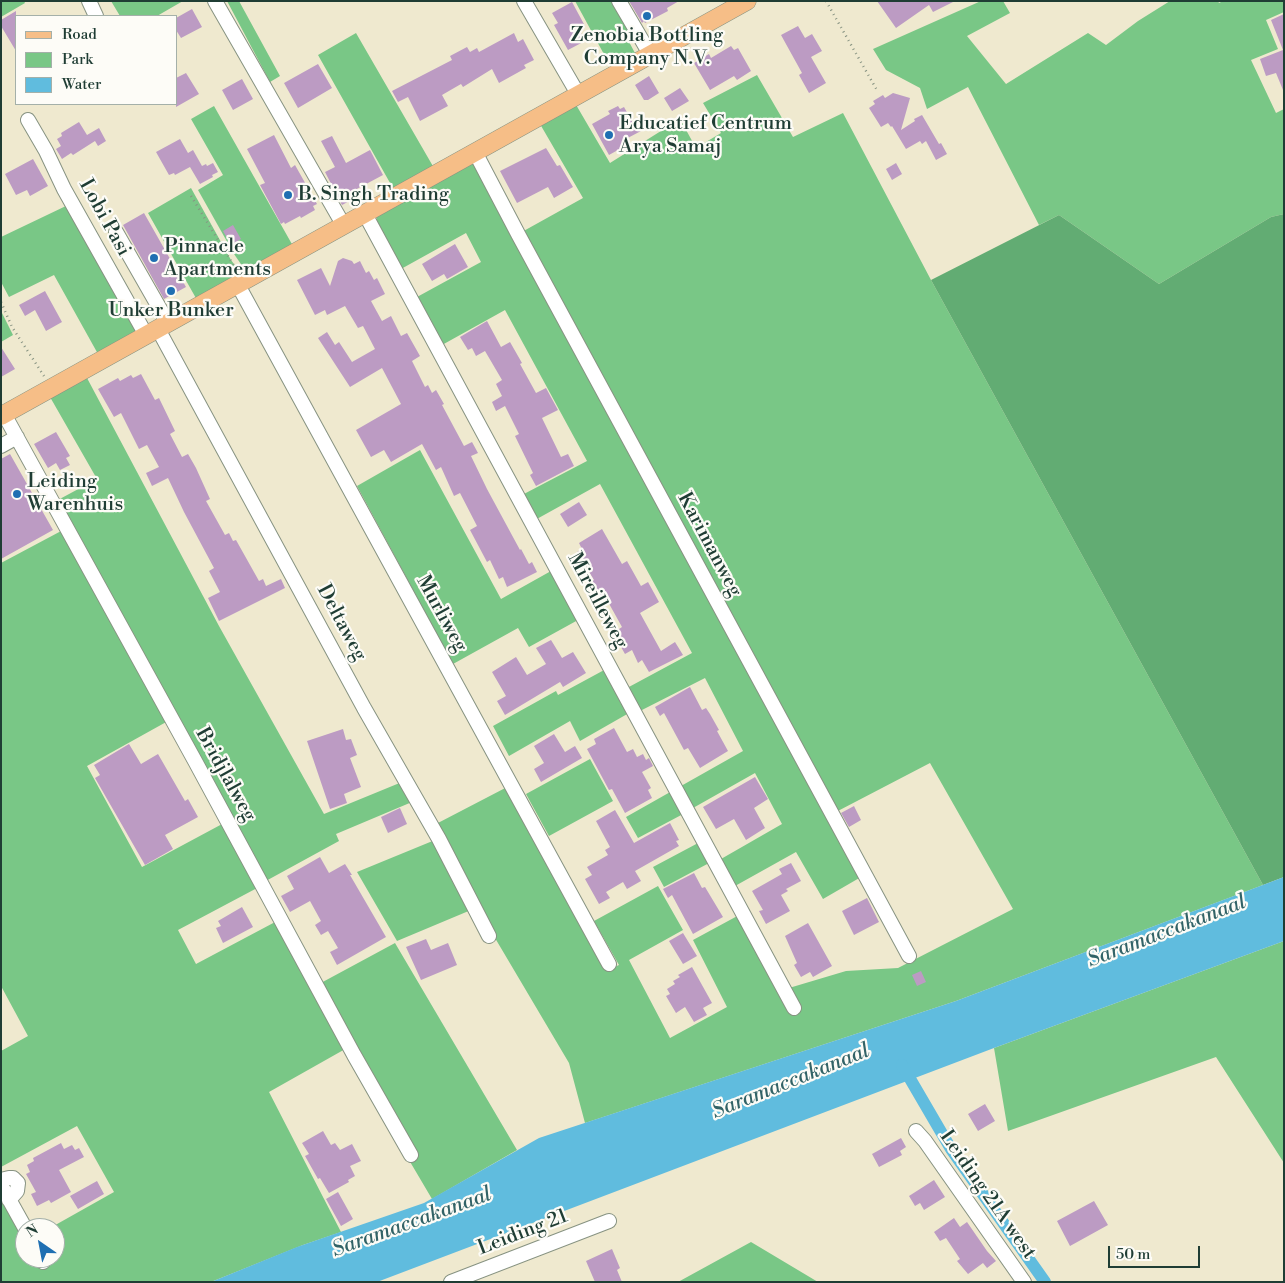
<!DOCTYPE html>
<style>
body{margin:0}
#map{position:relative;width:1285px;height:1283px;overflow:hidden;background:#efe9cf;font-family:"Libre Bodoni",serif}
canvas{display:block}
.frame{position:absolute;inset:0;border:2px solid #1f3d34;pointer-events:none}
.legend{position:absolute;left:15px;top:15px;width:162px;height:90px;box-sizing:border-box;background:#fdfcf7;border:1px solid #a4b0a9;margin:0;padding:6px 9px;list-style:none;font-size:15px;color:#1f3d34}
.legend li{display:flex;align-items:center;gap:10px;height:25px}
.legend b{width:25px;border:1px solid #a4b0a9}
.north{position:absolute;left:15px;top:1218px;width:50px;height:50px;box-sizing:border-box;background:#fdfcf7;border:1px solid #a4b0a9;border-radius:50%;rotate:327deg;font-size:14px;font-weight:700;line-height:20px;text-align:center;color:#1f3d34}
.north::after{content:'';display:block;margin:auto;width:18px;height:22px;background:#1f6fb2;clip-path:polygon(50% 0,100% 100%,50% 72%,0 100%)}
.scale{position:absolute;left:1108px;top:1246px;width:92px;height:22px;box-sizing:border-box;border:2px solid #1f3d34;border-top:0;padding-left:6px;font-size:15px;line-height:18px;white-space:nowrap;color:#1f3d34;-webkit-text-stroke:4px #fdfcf7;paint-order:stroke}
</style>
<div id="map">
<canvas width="1285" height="1283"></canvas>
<div class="frame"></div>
<ul class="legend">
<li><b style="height:6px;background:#f6be87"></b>Road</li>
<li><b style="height:14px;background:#79c786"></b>Park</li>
<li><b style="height:14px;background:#60bcde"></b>Water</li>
</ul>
<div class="north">N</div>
<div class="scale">50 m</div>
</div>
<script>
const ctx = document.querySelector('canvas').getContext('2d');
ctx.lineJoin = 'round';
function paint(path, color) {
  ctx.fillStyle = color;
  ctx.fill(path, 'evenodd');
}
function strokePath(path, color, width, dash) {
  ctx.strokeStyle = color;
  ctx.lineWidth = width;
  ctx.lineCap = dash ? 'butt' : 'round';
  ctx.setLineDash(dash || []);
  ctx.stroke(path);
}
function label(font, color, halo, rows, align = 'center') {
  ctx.font = font + ' "Libre Bodoni",serif';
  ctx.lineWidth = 4.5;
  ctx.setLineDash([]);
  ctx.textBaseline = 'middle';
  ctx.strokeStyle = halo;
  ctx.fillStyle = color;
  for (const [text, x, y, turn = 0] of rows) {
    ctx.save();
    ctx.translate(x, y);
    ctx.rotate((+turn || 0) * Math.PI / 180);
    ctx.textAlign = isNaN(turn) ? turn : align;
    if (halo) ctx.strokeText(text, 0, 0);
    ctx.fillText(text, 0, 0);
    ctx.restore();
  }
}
const green = new Path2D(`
 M1,1H24L25,3L1,17Z
 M111,1H183L157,16H120Z
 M227,1H239L280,76L270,82Z
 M575,1H621L637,31L627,38L636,55L612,69Z
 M981,1H1003L1010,13L967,36L1006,84L1088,33L1106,45L1138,21L1170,1H1218L1219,3L1223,1H1284V12L1266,20L1278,49L1251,60L1276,113L1284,109V214L1271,217L1159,284L1059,215L1039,225L968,87L927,109L920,88L886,70L873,49Z
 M356,33L434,168L394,190L318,55Z
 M757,75L793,137L843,113L931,280L1263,885L956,1001L585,1123L569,1063L495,938L436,824L511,785L610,969L619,965L594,921L658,886L683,930L629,960L670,1038L727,1007L693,940L741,914L794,1014L800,1012L789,988L846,971L898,968L1013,909L930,763L834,813L520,233L583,198L540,124L575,103L610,163L680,119L696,148L721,133L703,103Z
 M214,106L293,246L248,271L245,270L234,254L198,190L223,175L191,119Z
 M473,162L861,877L823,899L796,852L735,886L721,859L782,824L755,773L693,808L681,786L743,751L705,678L640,711L627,688L692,653L600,484L535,520L522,495L587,461L505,310L442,345L417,297L481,262L466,233L401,269L376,221L377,217Z
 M191,188L231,260L242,275L197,300L148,213Z
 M68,205L139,330L98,354L54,275L9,297L1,282V237Z
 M1,311L13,335L1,342Z
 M87,378L219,626L324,814L402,782L412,802L336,834L339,841L264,882L56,501L97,479L50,397Z
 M420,450L501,599L551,571L578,620L529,647L518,628L453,664L357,486Z
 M63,530L168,721L87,766L142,867L224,823L259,887L178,930L196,964L277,921L347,1048L269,1092L341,1232L303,1245L211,1282H1V1194L25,1237V1258H55V1228H50L114,1192L77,1126L1,1167V1051L28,1036L1,986V563Z
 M606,669L629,713L580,741L570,721L509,756L493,726L556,691L558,695Z
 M590,759L613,801L549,836L526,794Z
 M672,791L685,813L638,838L626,817Z
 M435,840L471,910L397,941L357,872Z
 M700,842L711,862L664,887L653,867Z
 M1284,941V1163L1216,1057L1008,1131L994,1048Z
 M395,943L517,1150L432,1199L409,1160L319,984Z
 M751,1242L818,1282H678Z`);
const forest = new Path2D(`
 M1284,214V877L1263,885L931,280L1059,215L1159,284L1271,217Z`);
const water = new Path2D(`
 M1284,877V941L994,1048L377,1282H211L297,1247L424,1203L539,1138L956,1001Z`);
const canal = new Path2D(`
 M902,1065L951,1149L1045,1282`);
const building = new Path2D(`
 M629,1H679L667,8L668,11L645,23L644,21L642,23Z
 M877,1H955L933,12L929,5L896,28Z
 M572,2L585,26L579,29L585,41L568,50L554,25L558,23L552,13Z
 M192,9L202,27L181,38L176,30V18Z
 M16,11V51L1,26V20Z
 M1284,14V90H1283L1276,73L1266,76L1260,59L1283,50L1271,20Z
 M798,26L805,38L812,34L822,51L811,57L826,83L809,93L799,75L802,73L781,35Z
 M514,33L518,42L523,39L534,60L524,65L526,68L499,83L492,69L463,87L461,84L442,95L448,106L420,121L408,97L398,102L392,91L452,60L450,56L467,47L470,52L477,48L479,52Z
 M731,46L734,50L738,48L751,71L737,80L734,76L710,90L694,63L709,54L711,58Z
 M318,64L332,88L298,108L284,83Z
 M186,73L199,94L176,107V78Z
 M649,76L659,93L648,100H644L635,85Z
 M242,79L253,99L233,110L222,90Z
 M680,88L689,101L672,111L664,98Z
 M893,93L910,98L901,130L915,121L914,119L922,115L939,144L941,143L947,154L936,160L926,141L922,144L920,141L906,149L892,126L891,127L888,123L881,127L869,108L875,104L873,101L883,95L885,98Z
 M618,106L620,109L624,107L634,125L637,123L641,131L622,141L625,146L609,155L592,124L610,114L608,111Z
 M79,122L87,135L99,128L106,141L98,146L95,141L73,155L71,153L62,159L56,149L61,146L57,139L62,136L61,133Z
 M274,135L291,168L295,165L317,204L313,206L315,210L301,218L300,216L285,224L284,222L281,224L260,185L265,183L247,149Z
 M332,136L346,163L370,150L383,175L353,191L357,197L342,205L325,172L335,167L321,141Z
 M180,139L188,153L193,150L202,166L206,164L207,166L213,163L218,172L212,175L213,177L200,184L190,167L175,175L174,173L169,175L156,152Z
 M546,148L557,166L560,165L573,187L554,198L548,187L517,203L500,171Z
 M33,159L48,186L30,196L27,190L16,195L5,174Z
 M896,163L902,174L892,180L886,169Z
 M144,213L186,287L164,299L123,225Z
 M233,225L241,239L231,245L223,231Z
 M455,244L468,267L447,279L444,274L432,281L422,264Z
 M343,258L352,261L354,264L360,261L366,273L369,271L374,280L377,278L385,294L371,301L382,321L391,316L401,336L407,333L420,356L412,361L425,387L428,385L432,393L436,390L444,404L442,405L464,446L472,442L478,453L471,456L487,489L520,550L521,549L529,564L532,562L537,572L507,587L503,577L499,579L490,560L487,562L470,530L477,526L460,493L454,496L441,467L436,470L422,444L391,462L384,450L371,457L356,430L401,404L382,368L350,387L318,338L327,332L335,345L339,342L352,362L375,349L363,326L358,328L345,306L327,315L325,310L315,315L297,280L321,268L330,286L338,261Z
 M45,291L62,322L46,331L35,310L25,316L19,305Z
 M487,321L501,347L510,342L522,363L520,364L536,393L546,388L558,410L542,418L561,457L568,454L574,466L536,486L530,475L533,473L515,436L519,434L505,406L496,411L492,402L502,396L496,384L502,380L485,351L476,356L472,348L468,350L460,337Z
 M1,347L15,369L1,377Z
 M141,374L155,400L159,398L175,431L170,434L182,457L188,454L196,468L210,499L206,501L225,535L229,533L233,541L236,540L259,581L263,579L266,586L281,579L285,588L219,621L208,598L220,592L209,571L214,568L184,512L168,478L152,486L146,473L159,467L147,445L139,449L121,413L114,417L98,389L118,378L120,381L131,375L133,378Z
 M56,432L70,456L66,458L70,465L60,470L56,463L48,468L34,444Z
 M10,454L53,530L1,559V459Z
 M579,502L587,515L568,527L560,514Z
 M602,529L622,564L627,561L641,586L648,582L659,602L640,613L661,651L675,642L683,655L649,672L642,660L638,663L632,650L625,654L613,633L622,627L607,600L603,602L591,581L594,580L577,552L582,549L579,543Z
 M551,640L562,658L573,652L586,673L563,687L560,682L505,715L497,701L506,696L492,672L516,657L527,675L546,664L536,648Z
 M690,687L702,710L706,708L710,714L719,730L717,731L728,751L700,768L688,748L684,750L664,713L660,716L655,707Z
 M614,728L627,752L633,749L637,757L643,754L646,760L649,758L653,766L642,772L651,788L648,790L652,798L625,813L612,789L609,790L587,749L596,744L594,739Z
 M343,729L346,740L351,739L357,755L350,758L361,787L344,794L347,803L330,809L307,741Z
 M554,734L565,752L575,746L582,758L541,782L534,769L544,763L534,746Z
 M129,744L141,764L158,754L185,801L188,799L198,817L165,835L173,849L145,865L95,778L100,775L94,765Z
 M755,777L768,799L754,808L765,828L746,840L734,819L716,829L703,807Z
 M854,806L861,820L849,827L841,813Z
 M400,808L407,824L388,833L381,817Z
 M615,810L634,843L670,823L679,840L676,841L679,846L635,871L641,881L627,889L623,882L606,892L610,898L599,904L585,879L592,875L587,867L608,855L605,850L610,847L596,821Z
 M320,857L329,873L345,864L352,875H350L386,937L337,965L330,952L338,948L328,931L321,935L315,925L321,921L310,901L290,912L281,896L294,889L287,876Z
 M791,863L801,881L786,889L788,891L781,895L790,911L766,924L759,911L763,910L752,891L782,874L779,869Z
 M694,873L702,888L705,887L723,917L693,934L672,895L668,898L663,889Z
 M867,898L879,922L854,935L842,911Z
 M242,907L253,927L223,943L216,928L221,926L218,921Z
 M808,923L832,966L813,977L810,972L801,977L794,965L797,963L785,936Z
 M683,933L697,956L683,964L669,941Z
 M426,939L431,950L448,943L457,965L421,980L406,947Z
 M692,967L712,1003L703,1008L707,1015L694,1022L685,1007L676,1013L666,996L670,994L667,989L675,984L673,981L680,977L678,975Z
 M921,971L926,982L917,986L912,975Z
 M985,1104L995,1121L978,1131L968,1114Z
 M323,1131L331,1145L335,1143L340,1150L352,1144L361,1161L350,1166L355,1176L348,1180L349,1182L329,1193L320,1178L318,1179L305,1156L309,1154L302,1143Z
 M901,1138L906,1147L900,1151L902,1155L879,1167L872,1154Z
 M61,1143L64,1149L72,1145L75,1150L79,1148L84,1157L59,1170L71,1192L51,1203L49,1200L37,1206L31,1194L36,1192L26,1174L30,1172L27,1165L34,1161L33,1158Z
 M934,1180L945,1197L924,1210L920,1203L915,1206L909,1196Z
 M97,1181L104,1194L78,1209L70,1196Z
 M338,1192L353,1219L341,1226L326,1199Z
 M1094,1201L1108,1225L1070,1246L1057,1221Z
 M954,1218L960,1227L967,1222L987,1251L996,1261L987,1268L983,1263L968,1274L957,1261L960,1259L946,1238L940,1241L934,1232Z
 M612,1249L620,1268L617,1270L622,1282H595L586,1261Z`);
const path = new Path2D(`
 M826,1L878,92
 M191,196L236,269
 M1,302L12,327L44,376`);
const minor = new Path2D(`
 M89,1L96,16
 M215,1L344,226
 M524,1L578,94
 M619,1L650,54
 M28,120L46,151L64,189L146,335
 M475,152L518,234L909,956
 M365,214L794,1008
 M116,232L168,323
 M238,285L609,964
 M158,329L364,708L439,839L489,936
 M4,414L195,761L354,1055L411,1155
 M1,446L17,437
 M916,1131L925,1141L1024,1282
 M1,1180L9,1178H13L18,1183L17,1191L9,1200
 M1,1185L25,1228
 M41,1258L43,1262
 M451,1282L609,1221`);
const major = new Path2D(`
 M1,416L747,1`);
const markers = [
 [647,16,5,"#1f6fb2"],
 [609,135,5,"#1f6fb2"],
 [288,195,5,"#1f6fb2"],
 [154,258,5,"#1f6fb2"],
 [171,291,5,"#1f6fb2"],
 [17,494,5,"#1f6fb2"]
];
const poiNames = [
 ["Zenobia Bottling",647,36,"center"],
 ["Company N.V.",647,59,"center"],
 ["Educatief Centrum",619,124],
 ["Arya Samaj",619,147],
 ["B. Singh Trading",298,195],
 ["Pinnacle",164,247],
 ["Apartments",164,270],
 ["Unker Bunker",171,311,"center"],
 ["Leiding",27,482],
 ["Warenhuis",27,505]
];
const streetNames = [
 ["Lobi Pasi",104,218,61],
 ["Karimanweg",709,545,62],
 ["Mireilleweg",597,601,62],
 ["Murliweg",441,614,61],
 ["Deltaweg",341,623,62],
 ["Bridjlalweg",225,775,61],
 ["Leiding 21A west",987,1195,55],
 ["Leiding 21",523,1233,-21]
];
const waterNames = [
 ["Saramaccakanaal",1167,932,-21],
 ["Saramaccakanaal",791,1082,-22],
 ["Saramaccakanaal",412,1223,-20]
];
paint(green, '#79c786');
paint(forest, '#62ac73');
paint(water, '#60bcde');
strokePath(canal, '#60bcde', 12);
paint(building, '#bc9bc3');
strokePath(minor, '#879382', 16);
strokePath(major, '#879382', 19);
strokePath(path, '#879382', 2.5, [1, 4]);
strokePath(minor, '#fff', 14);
strokePath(major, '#f6be87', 18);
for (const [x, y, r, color] of markers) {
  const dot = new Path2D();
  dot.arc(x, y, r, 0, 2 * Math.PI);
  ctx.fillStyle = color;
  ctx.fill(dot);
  strokePath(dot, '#fdfcf7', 2);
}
label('20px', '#1f3d34', '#fdfcf7', poiNames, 'left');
label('20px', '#1f3d34', '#fdfcf7', streetNames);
label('italic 21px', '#326367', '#fdfcf7', waterNames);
</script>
